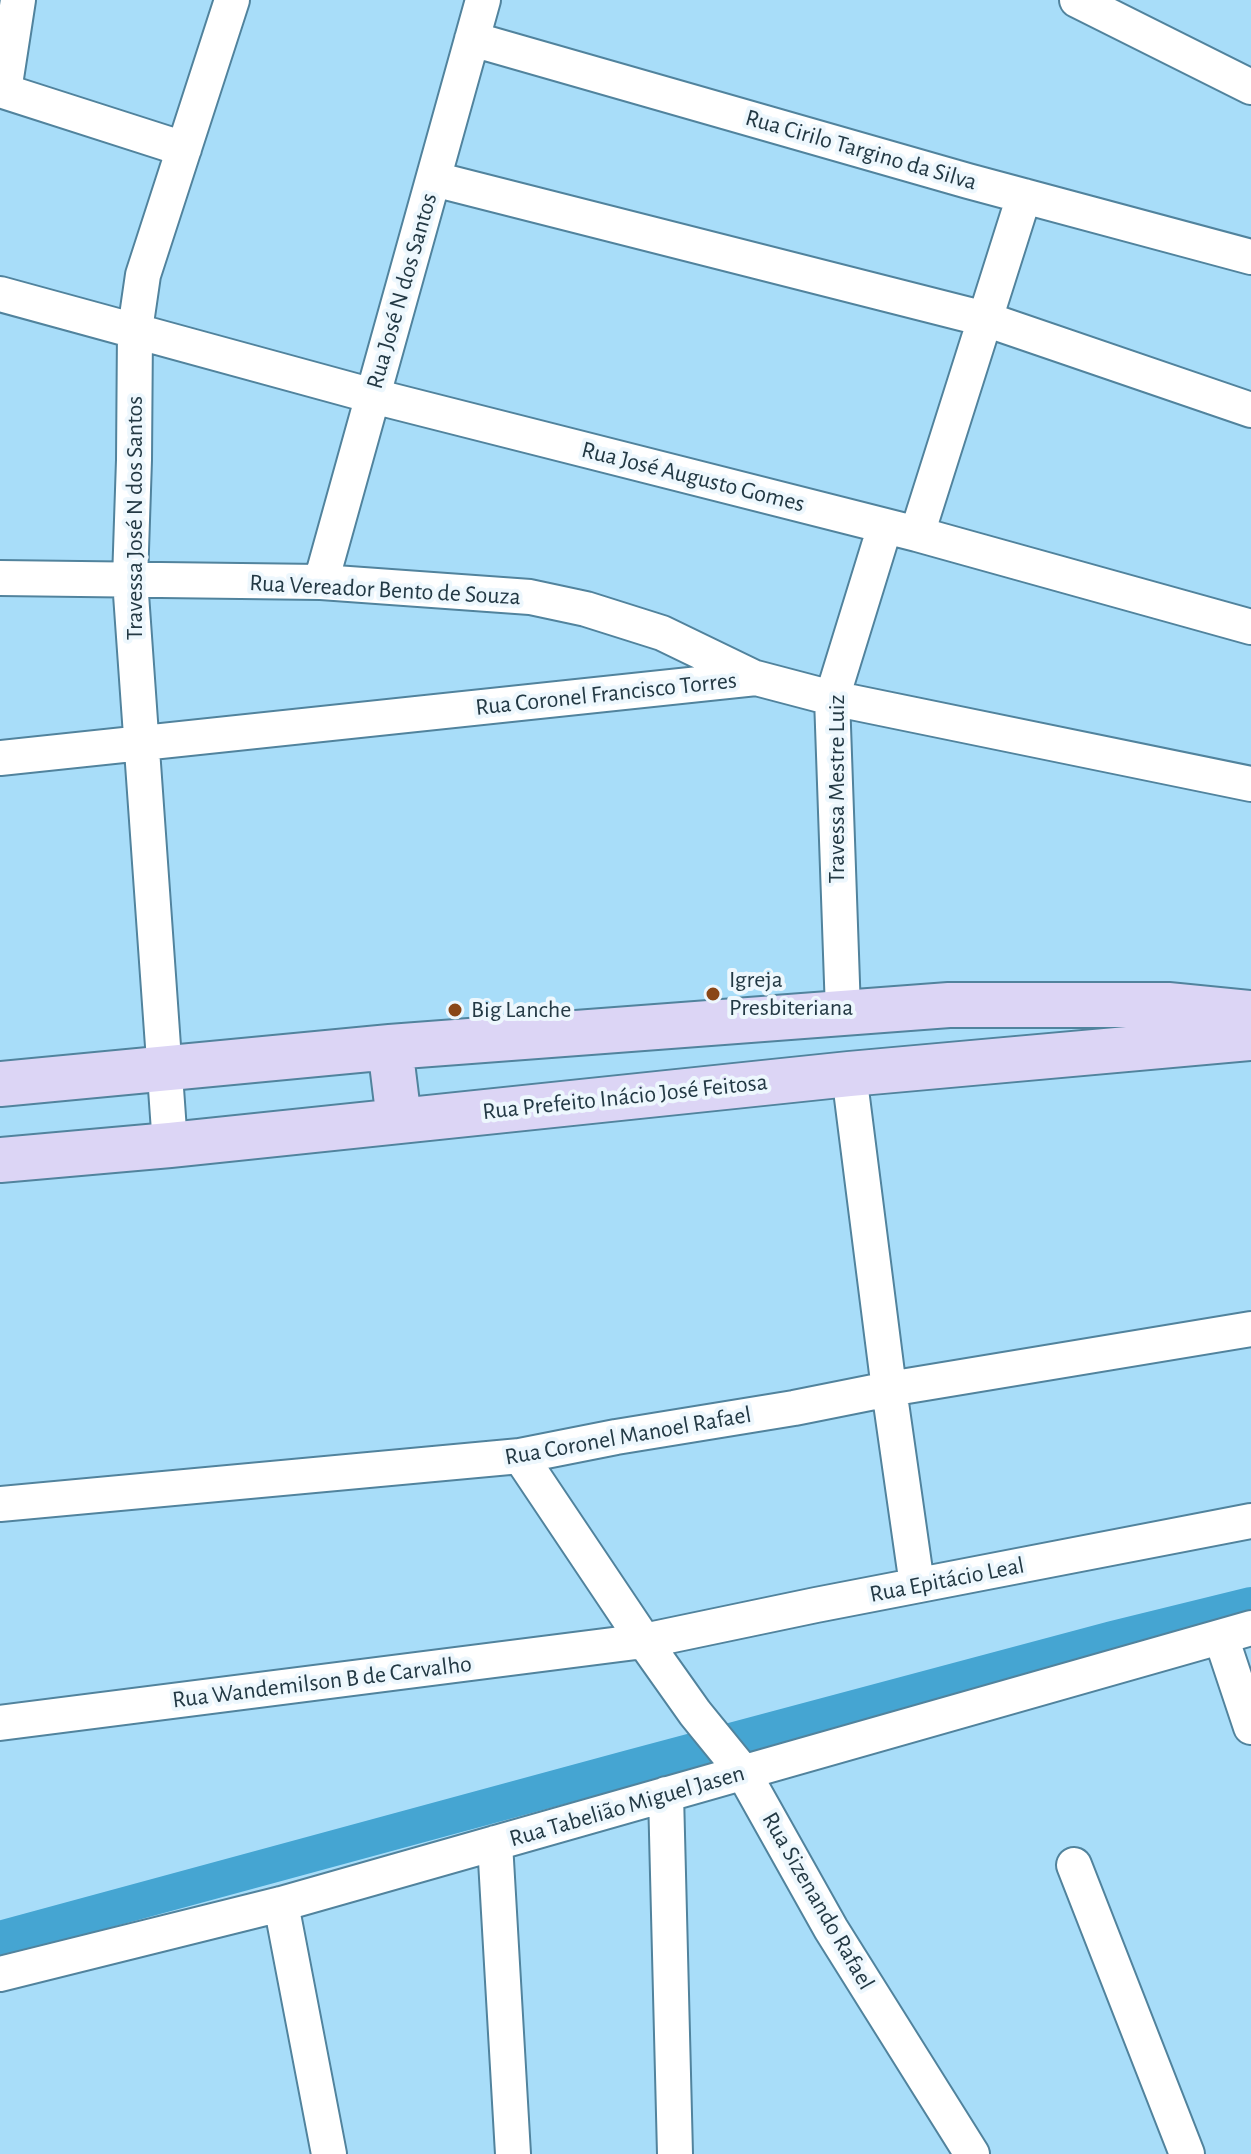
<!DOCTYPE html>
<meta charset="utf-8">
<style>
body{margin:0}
canvas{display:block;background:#a8ddf9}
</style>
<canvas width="1251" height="2154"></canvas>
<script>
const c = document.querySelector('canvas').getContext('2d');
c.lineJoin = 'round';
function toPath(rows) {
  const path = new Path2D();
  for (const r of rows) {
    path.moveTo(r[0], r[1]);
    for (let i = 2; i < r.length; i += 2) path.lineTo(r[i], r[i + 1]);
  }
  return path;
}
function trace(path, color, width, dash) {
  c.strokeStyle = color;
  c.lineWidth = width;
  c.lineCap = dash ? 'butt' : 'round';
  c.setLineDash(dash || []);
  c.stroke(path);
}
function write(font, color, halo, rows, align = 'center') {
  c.font = font + ' "Alegreya Sans",sans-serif';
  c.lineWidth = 8;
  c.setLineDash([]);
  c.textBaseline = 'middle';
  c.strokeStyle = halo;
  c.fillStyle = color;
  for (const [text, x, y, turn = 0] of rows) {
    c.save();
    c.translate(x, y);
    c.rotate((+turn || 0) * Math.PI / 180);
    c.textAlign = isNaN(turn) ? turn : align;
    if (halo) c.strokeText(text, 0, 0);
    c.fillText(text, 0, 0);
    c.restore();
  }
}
trace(toPath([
 [0,1939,629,1768,1113,1639,1251,1605]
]), '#45a5d2', 36);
const street = toPath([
 [1077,0,1251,87],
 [472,39,968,181,1251,257],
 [0,90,184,149],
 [4,91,18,0],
 [434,179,985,319,1251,410],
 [0,294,373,396,917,534,1251,627],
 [917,534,1024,196],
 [0,578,321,582,530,597,586,609,662,633,755,678],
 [321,582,483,0],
 [0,758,756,678,832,698,1251,784],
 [843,1011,832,698,885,526],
 [849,1074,889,1389,917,1585],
 [170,1145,130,580,134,460,135,330,143,275,232,0],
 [520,1456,644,1641,695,1713,743,1772,831,1929,972,2154],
 [0,1504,520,1456,616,1437,794,1408,889,1389,1251,1329],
 [1221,1637,1251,1727],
 [0,1723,644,1641,816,1605,1251,1521],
 [666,1794,675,2154],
 [495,1843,513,2154],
 [1074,1865,1187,2154],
 [281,1904,329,2154],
 [0,1974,281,1904,1251,1628]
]);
const secondary = toPath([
 [390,1047,399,1120],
 [0,1084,390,1047,949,1005,1168,1005,1251,1013],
 [0,1160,170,1145,849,1074,1251,1038]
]);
trace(street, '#51839d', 38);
trace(secondary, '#51839d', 48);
trace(street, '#fff', 34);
trace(secondary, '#dcd5f5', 44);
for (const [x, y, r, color] of [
 [713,994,8,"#8a4717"],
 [455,1010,8,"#8a4717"]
]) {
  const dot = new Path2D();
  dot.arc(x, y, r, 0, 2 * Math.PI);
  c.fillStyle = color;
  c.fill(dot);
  trace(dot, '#edf7fd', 3);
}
write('24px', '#233944', '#edf7fd', [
 ["Rua Cirilo Targino da Silva",861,150,16],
 ["Rua José N dos Santos",402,291,-74],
 ["Rua José Augusto Gomes",693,477,14],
 ["Travessa José N dos Santos",135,518,-90],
 ["Rua Vereador Bento de Souza",385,590,3],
 ["Rua Coronel Francisco Torres",606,694,-6],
 ["Travessa Mestre Luiz",837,789,-90],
 ["Rua Prefeito Inácio José Feitosa",625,1097,-6],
 ["Rua Coronel Manoel Rafael",628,1436,-10],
 ["Rua Epitácio Leal",947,1580,-11],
 ["Rua Wandemilson B de Carvalho",322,1682,-7],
 ["Rua Tabelião Miguel Jasen",627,1806,-16],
 ["Rua Sizenando Rafael",818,1901,60]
]);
write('24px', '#233944', '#edf7fd', [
 ["Igreja",729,980],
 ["Presbiteriana",729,1008],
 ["Big Lanche",471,1010]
], 'left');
</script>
